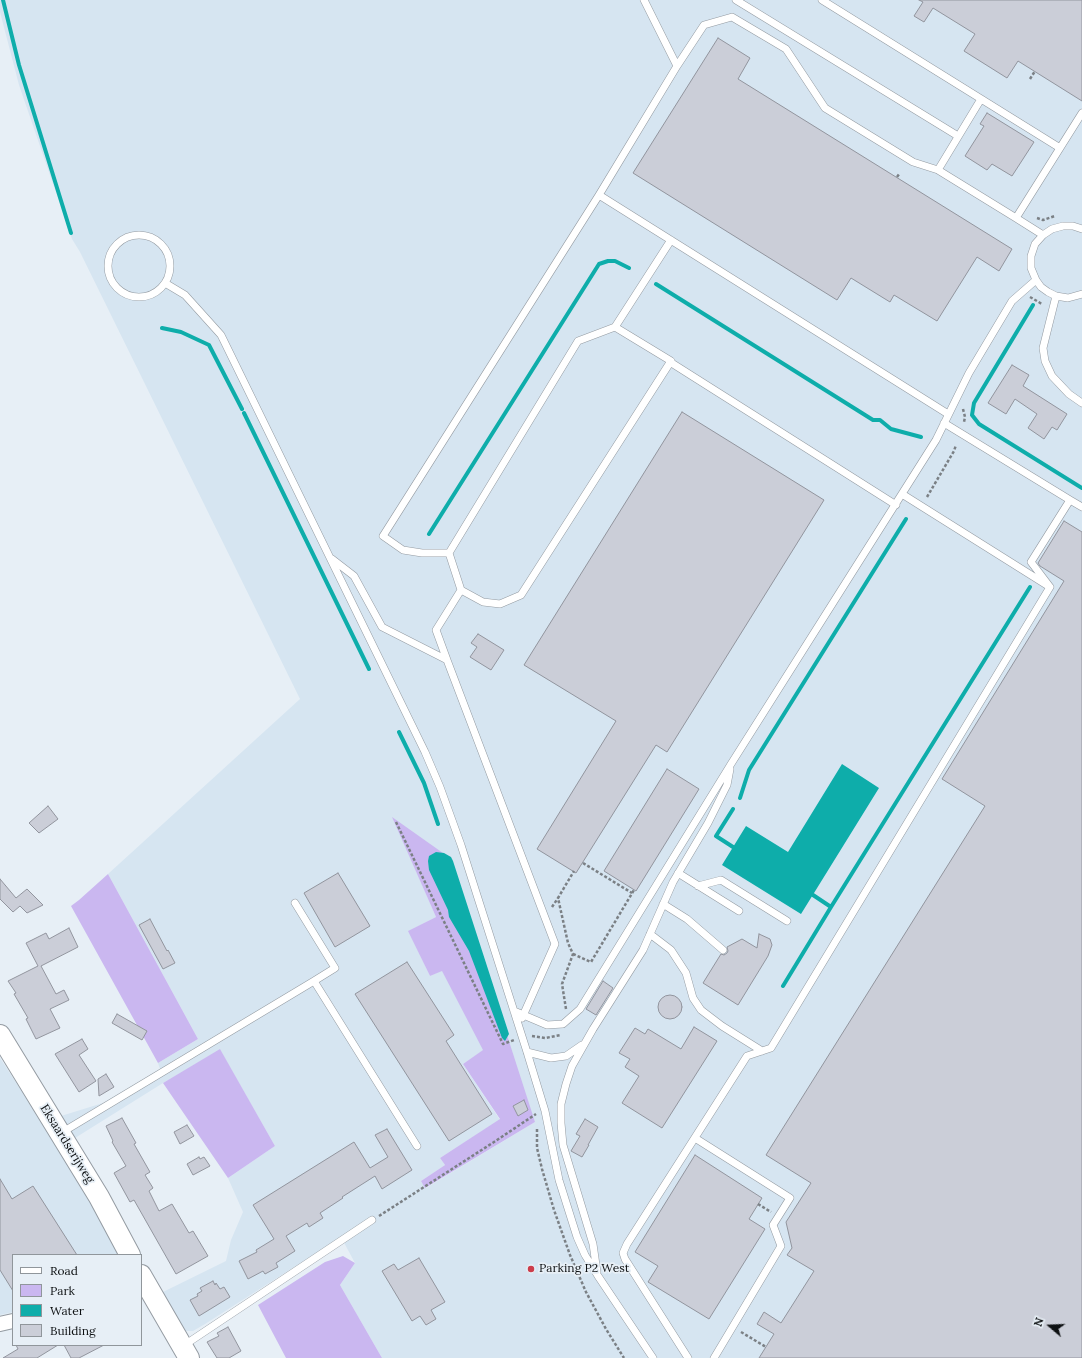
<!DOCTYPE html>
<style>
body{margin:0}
#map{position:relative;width:1082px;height:1358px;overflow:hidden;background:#e7eff6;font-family:Lora,serif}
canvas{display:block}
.legend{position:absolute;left:12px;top:1254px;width:130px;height:92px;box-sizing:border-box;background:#e7eff6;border:1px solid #90969b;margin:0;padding:5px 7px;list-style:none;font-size:12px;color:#0d1012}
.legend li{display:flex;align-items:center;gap:8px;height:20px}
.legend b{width:20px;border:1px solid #90969b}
.north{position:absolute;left:1030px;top:1306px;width:40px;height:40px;-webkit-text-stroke:3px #e7eff6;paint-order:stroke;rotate:289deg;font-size:11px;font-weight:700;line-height:16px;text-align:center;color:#0d1012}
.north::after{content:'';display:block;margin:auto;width:14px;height:18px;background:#0d1012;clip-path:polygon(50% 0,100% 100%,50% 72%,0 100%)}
</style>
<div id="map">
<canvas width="1082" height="1358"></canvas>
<ul class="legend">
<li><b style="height:5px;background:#fff"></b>Road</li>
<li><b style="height:11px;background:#cab7f0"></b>Park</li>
<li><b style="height:11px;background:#0eadaa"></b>Water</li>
<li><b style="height:11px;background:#cbced8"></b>Building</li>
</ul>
<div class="north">N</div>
</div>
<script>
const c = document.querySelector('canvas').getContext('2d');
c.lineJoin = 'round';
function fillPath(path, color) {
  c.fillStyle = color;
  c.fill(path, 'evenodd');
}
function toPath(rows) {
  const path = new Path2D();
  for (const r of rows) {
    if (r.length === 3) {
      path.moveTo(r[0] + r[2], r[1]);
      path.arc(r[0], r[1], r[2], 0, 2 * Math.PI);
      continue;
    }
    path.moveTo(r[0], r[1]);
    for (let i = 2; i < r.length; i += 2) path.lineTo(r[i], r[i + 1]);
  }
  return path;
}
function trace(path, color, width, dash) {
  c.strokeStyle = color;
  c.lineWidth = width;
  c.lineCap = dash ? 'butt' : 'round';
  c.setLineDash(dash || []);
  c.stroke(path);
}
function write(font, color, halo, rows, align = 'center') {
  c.font = font + ' Lora,serif';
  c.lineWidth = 3.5;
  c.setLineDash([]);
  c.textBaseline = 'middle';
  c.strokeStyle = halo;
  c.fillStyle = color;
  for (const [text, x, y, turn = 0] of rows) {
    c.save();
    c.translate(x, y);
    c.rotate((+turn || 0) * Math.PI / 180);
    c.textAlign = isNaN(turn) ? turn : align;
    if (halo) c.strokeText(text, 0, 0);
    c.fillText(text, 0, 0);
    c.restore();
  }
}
fillPath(toPath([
 [0,0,1082,0,1082,1358,382,1358,340,1285,355,1263,341,1237,205,1324,193,1331,183,1331,163,1292,226,1261,231,1240,243,1212,228,1178,275,1146,220,1050,163,1083,75,1138,61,1116,103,1103,160,1069,158,1063,198,1039,108,874,300,699,80,252,72,239,19,85,0,12],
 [393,818,535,1122,426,1188,421,1181,445,1165,440,1158,500,1120,463,1064,484,1050,442,970,430,976,409,931,436,917],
 [0,1058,79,1179,121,1255,13,1255,13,1312,0,1315]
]), '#d6e5f1');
fillPath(toPath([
 [392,817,450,858,535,1122,425,1188,421,1181,445,1165,440,1158,500,1119,463,1064,483,1050,442,971,430,976,408,931,436,917],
 [108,874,198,1039,158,1063,71,906,79,900],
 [220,1049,275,1146,228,1178,163,1083],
 [343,1256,355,1263,340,1285,382,1358,286,1358,258,1305,325,1262]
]), '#cab7f0');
fillPath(toPath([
 [842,764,879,788,801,914,722,865,746,826,788,852],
 [436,852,444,853,451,857,453,861,509,1034,505,1041,502,1038,469,951,449,917,448,910,429,870,428,861,429,856]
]), '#0eadaa');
trace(toPath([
 [3,0,19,65,71,233],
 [656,284,873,420,880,420,891,429,921,437],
 [1033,305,974,403,972,415,979,424,1082,488],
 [162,328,181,332,209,345,242,409],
 [244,413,369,669],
 [429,534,599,264,608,261,615,261,629,268],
 [399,732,424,783,438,824],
 [740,798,749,770,906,519],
 [733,847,716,836,733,809],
 [813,895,831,907,1030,587],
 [783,986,831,907]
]), '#0eadaa', 4);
const building = toPath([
 [919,0,1082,0,1082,101,1018,61,1007,78,964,51,975,34,933,8,924,22,914,16,923,2,919,0],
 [718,38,750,58,738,79,1012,249,999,271,977,257,937,321,894,295,890,302,851,278,837,300,633,173,718,38],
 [987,113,1034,142,1012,176,992,164,987,170,965,156,984,126,980,124,987,113],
 [1012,365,1029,375,1023,386,1067,414,1057,430,1052,427,1044,439,1028,428,1037,414,1015,399,1006,414,988,403,1012,365],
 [682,412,824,500,667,752,656,745,576,873,537,849,616,721,524,665,682,412],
 [1064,521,1082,532,1082,1358,759,1358,774,1334,757,1324,764,1312,781,1323,814,1271,787,1255,792,1248,786,1222,811,1183,766,1155,985,806,942,779,1064,581,1040,566,1038,563,1064,521],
 [478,634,504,650,491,670,470,657,477,647,471,643,478,634],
 [667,769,699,789,636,891,604,871,667,769],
 [48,806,58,819,39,833,29,823,48,806],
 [338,873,370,926,335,947,304,893,338,873],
 [0,879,16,898,27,889,43,905,27,913,20,906,13,912,0,899,0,879],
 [150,919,167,951,168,950,175,963,163,969,139,925,150,919],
 [69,928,78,947,41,966,56,994,64,990,69,1000,50,1009,60,1028,36,1039,26,1019,28,1018,14,994,16,993,8,981,38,966,26,943,46,933,49,939,69,928],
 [759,934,770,939,772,945,768,956,738,1005,703,983,721,954,724,955,727,953,728,951,727,947,742,939,757,948,759,934],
 [407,962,454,1035,446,1041,492,1114,449,1141,355,994,407,962],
 [603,981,613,988,596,1015,586,1009,603,981],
 [670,1007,12],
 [117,1014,147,1031,142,1040,112,1023,117,1014],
 [694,1027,717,1041,662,1128,622,1103,639,1076,625,1067,630,1059,619,1053,635,1028,645,1034,648,1029,681,1049,694,1027],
 [82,1039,88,1049,79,1055,96,1081,79,1092,55,1054,82,1039],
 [106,1074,114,1087,99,1096,98,1079,106,1074],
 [524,1100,528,1110,518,1116,513,1106,524,1100],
 [122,1118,136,1143,134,1144,150,1172,145,1175,153,1188,149,1191,159,1211,172,1204,189,1233,193,1231,208,1256,176,1274,134,1200,130,1202,114,1173,126,1166,112,1142,113,1141,106,1126,122,1118],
 [585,1119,598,1127,588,1145,589,1145,582,1157,571,1151,580,1136,576,1134,585,1119],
 [187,1125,194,1136,180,1144,174,1132,187,1125],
 [387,1129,412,1170,382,1189,375,1176,342,1197,343,1198,320,1213,323,1218,309,1227,307,1223,286,1236,295,1251,276,1263,278,1267,265,1274,263,1271,248,1279,239,1261,257,1252,256,1250,274,1239,253,1205,354,1142,370,1168,388,1157,375,1135,387,1129],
 [695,1155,762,1198,749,1219,765,1229,709,1319,648,1282,658,1266,635,1252,695,1155],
 [199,1157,200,1159,204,1157,210,1166,193,1175,187,1164,199,1157],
 [0,1179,12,1199,33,1186,77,1255,13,1255,13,1291,0,1270,0,1179],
 [419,1258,445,1302,431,1310,436,1319,426,1325,420,1316,412,1321,382,1271,394,1264,398,1270,419,1258],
 [213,1281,215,1285,216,1283,220,1289,224,1287,230,1297,199,1316,190,1300,198,1296,197,1294,202,1291,200,1288,213,1281],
 [228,1327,241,1351,229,1358,217,1358,207,1342,219,1336,217,1333,228,1327],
 [16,1345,58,1345,37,1358,3,1358,18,1349,16,1345],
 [64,1345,104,1345,79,1358,71,1358,64,1345]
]);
fillPath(building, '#cbced8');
trace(building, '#92959e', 1);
const lane = toPath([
 [736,0,958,136],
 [822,0,1060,148],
 [677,66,704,25,732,17,786,49,825,108,913,162,938,170],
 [981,99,938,170,1016,218],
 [599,195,948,414],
 [1082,229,1073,226,1063,226,1052,229,1043,235,1035,244,1031,256,1031,268,1036,280,1041,287,1048,292,1056,296,1068,298,1082,294],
 [139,266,31],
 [1043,235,1016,218,1082,113],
 [165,283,185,295,221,335,425,752,440,787,461,845,527,1052,545,1111,559,1180,577,1237,585,1255,598,1276,653,1358],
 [1056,296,1043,348,1045,361,1052,376,1069,394,1082,403],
 [615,327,671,240],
 [670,362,896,505],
 [944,423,1070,500],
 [902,494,1050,587,1031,562,1070,500,1082,507],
 [449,553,422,553,403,550,383,536,599,195,677,66,644,0],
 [332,559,354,576,382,627,447,660,555,944,522,1018],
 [447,660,436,630,461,590,483,602,500,604,521,595,671,361,615,327,578,341,449,553,461,590],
 [678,873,739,911],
 [698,886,721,880,787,921],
 [295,903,335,968,314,981],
 [663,904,687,919,723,950],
 [650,934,671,950,686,973,693,998,701,1010,722,1026,762,1051],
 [514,1011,547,1025,563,1024,580,1009,731,764,936,440,969,373,1012,301,1036,280],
 [527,1052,551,1058,566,1056,582,1045],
 [61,1133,314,981,417,1146],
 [695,1138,790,1198,773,1225,781,1246,714,1358],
 [597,1272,593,1244,563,1145,561,1123,561,1104,566,1084,572,1066,593,1029,643,950,673,882,708,823,727,785,730,769],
 [183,1346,372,1220],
 [688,1358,625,1259,623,1253,627,1244,747,1056,771,1048,1050,587]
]);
const street = toPath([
 [0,1324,13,1321]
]);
const secondary = toPath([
 [0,1035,99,1197,130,1255],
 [141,1275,189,1358]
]);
trace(lane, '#949ba2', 8);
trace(street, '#949ba2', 16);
trace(secondary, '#949ba2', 22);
trace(toPath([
 [1030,79,1035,71],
 [897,177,900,173],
 [1037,218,1043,220,1055,216],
 [1030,297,1042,304],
 [963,409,965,417,964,422],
 [927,497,954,451,956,445],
 [396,822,503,1044,514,1040],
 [583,863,632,893],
 [552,907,558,898],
 [573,954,591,962,634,890],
 [566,1009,562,984,573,954,568,943,558,898,574,871],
 [532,1036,545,1038,561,1035],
 [537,1129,537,1148,542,1169,554,1210,570,1255,586,1292,606,1329,624,1358],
 [758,1204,771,1212],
 [379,1216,494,1142,536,1114],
 [741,1332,766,1347]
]), '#7b8085', 2.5, [3, 2]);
trace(lane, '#fff', 7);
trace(street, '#fff', 14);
trace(secondary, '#fff', 20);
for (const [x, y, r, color] of [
 [531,1269,4,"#cc3c4a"]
]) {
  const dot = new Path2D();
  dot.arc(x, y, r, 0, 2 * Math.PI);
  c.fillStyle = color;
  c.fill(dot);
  trace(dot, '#e7eff6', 1.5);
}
write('12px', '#0d1012', '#e7eff6', [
 ["Eksaardserijweg",67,1144,58]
]);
write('12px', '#0d1012', '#e7eff6', [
 ["Parking P2 West",539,1269]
], 'left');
</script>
